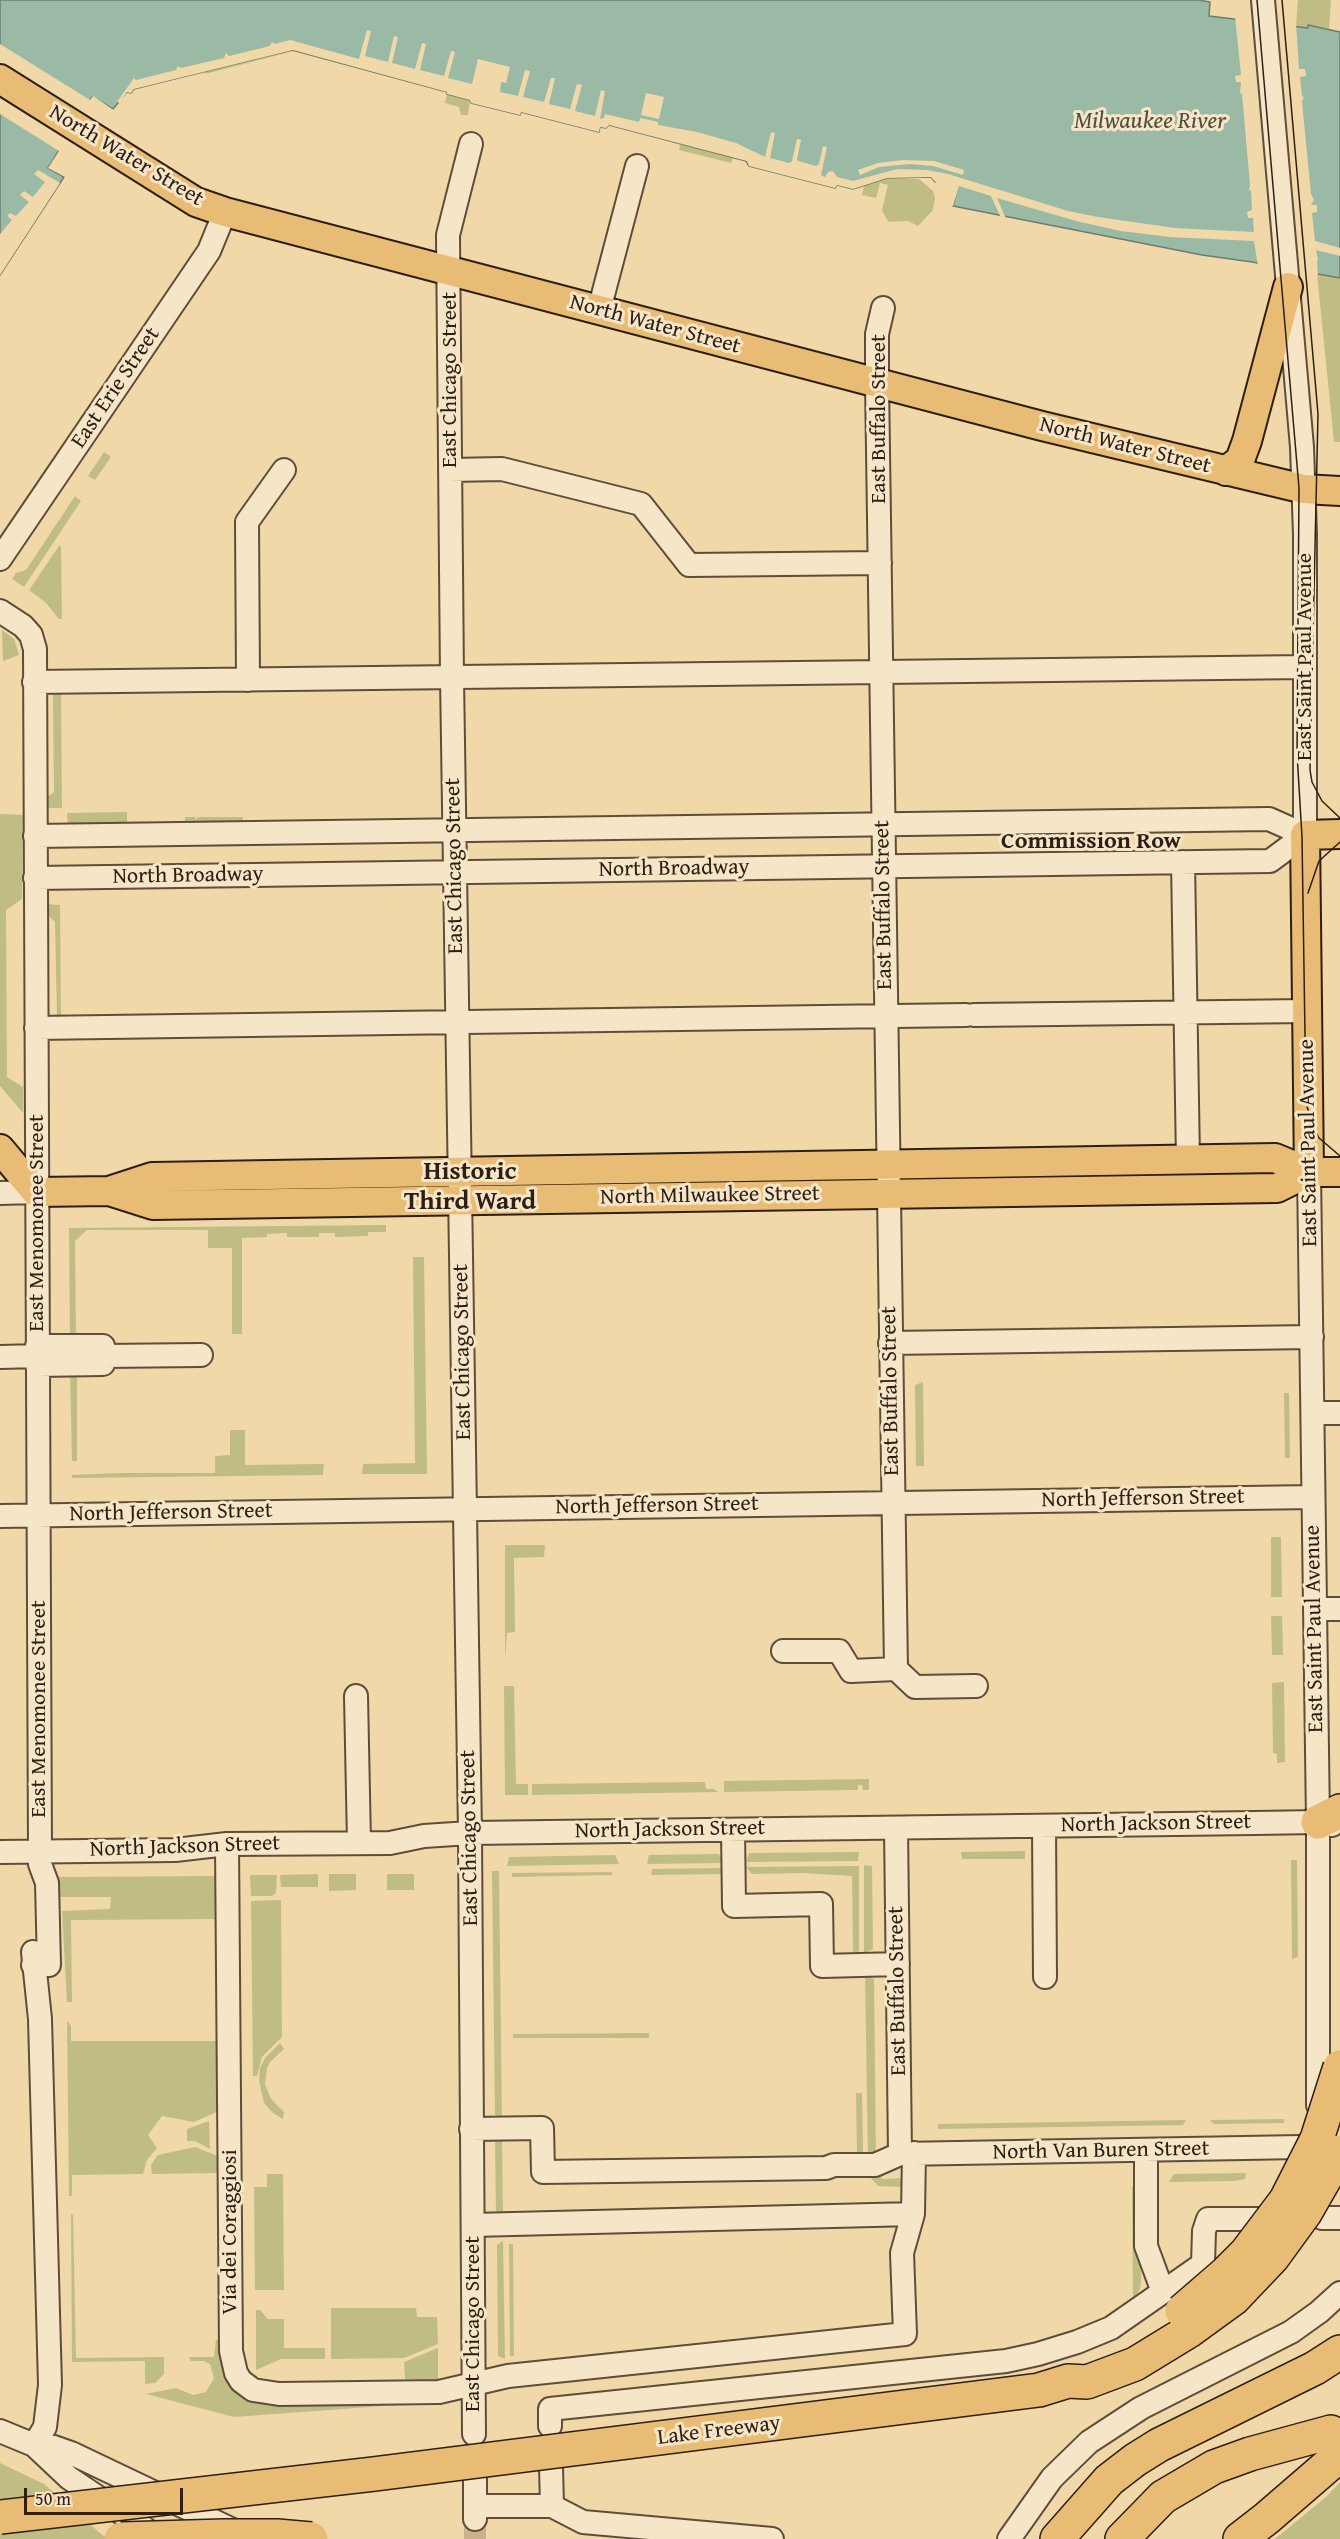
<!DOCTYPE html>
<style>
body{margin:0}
#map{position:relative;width:1340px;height:2539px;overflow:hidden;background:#f1d8a9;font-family:"Gentium Book Plus",serif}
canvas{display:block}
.scale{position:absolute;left:24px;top:2488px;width:159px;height:27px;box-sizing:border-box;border:3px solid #2d1f16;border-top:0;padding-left:8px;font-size:18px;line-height:21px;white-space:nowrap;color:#2d1f16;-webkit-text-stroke:4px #f6e6c7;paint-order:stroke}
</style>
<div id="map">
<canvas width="1340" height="2539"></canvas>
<div class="scale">50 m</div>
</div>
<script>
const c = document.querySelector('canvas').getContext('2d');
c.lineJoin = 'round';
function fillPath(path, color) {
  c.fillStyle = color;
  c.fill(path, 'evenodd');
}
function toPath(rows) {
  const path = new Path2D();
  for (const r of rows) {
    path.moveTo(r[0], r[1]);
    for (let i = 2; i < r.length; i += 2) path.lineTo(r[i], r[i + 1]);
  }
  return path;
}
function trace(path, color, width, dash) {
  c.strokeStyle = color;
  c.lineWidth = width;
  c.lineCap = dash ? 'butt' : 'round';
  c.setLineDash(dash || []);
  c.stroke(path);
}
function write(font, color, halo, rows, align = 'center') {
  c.font = font + ' "Gentium Book Plus",serif';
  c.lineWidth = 6;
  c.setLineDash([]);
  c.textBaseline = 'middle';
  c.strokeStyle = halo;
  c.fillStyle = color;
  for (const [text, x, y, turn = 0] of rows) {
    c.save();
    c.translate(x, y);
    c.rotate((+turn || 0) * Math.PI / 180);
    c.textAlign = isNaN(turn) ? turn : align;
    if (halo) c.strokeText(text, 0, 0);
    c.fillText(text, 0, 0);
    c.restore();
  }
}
fillPath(toPath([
 [1298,0,1331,0,1329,29,1309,25,1308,28,1296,26],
 [285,50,294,51,205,74,205,71],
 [447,94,470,100,468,115,461,115,459,107,445,103],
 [680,144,733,158,731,163,679,150],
 [895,178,919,179,933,191,935,198,933,210,918,226,908,221,889,222,886,218,882,210,888,185,880,183,876,198,862,195,864,185,877,180],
 [1317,274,1340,278,1340,442,1334,442],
 [104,452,111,457,95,480,88,476],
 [75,496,81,501,24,587,12,579,16,573,26,570],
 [59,546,61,546,62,619,59,619,46,603,29,590],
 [2,630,14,639,19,655,3,661],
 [61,691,62,808,45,808,46,798,54,792,53,693],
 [127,812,127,824,68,825,67,813],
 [0,814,23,815,22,899,6,910,7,1077,23,1087,23,1113,0,1086],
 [185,817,195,817,196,820,198,817,243,817,243,824,185,825],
 [47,904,60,905,61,1018,57,1016,55,922,47,914],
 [386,1225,386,1232,368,1232,368,1236,335,1237,335,1233,319,1233,319,1237,287,1237,287,1233,267,1234,267,1237,242,1238,242,1334,232,1334,232,1248,208,1248,208,1230,87,1230,75,1241,76,1336,70,1340,69,1228],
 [413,1257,424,1257,427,1474,362,1474,363,1464,415,1463],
 [70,1370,77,1374,77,1461,72,1461],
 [923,1382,924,1466,916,1466,915,1385],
 [1284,1393,1289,1393,1290,1458,1285,1458],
 [230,1430,245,1430,245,1465,324,1464,323,1475,72,1478,72,1475,119,1473,215,1473,215,1456,230,1455],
 [1271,1537,1281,1537,1282,1597,1271,1597],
 [505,1545,545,1545,544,1557,514,1558,515,1632,507,1633,505,1659],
 [1271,1616,1282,1616,1283,1655,1272,1655],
 [1284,1682,1285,1762,1277,1763,1277,1754,1273,1753,1272,1683],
 [504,1686,514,1686,516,1784,528,1784,528,1795,505,1795],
 [869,1779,869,1790,863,1790,862,1785,858,1785,858,1790,724,1792,724,1781],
 [698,1782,705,1782,706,1789,714,1789,718,1792,532,1795,532,1784],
 [1025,1851,1025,1859,962,1859,961,1852],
 [859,1852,858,1861,746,1862,749,1853],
 [719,1854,723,1863,647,1864,649,1855],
 [615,1855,619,1864,507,1866,509,1857],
 [1291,1860,1297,1860,1298,1957,1292,1959],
 [864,1865,872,1866,873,1949,864,1953],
 [859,1866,859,1953,853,1952,852,1876,803,1873,752,1874,746,1867],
 [723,1868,722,1874,651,1875,652,1869],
 [492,1871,499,1871,502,2120,495,2114],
 [612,1872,612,1875,512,1877,512,1873],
 [318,1874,318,1887,281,1887,280,1875],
 [329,1874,356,1874,356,1890,329,1891],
 [387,1874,414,1874,414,1890,387,1890],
 [250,1875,277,1875,276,1893,272,1896,251,1896],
 [216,1876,216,1919,71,1920,72,2002,67,2002,62,1911,110,1909,111,1897,59,1897,59,1877],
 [281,1900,282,2037,262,2057,257,2076,253,2076,251,1901],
 [865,1976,874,1979,876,2159,868,2161],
 [67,2021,71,2026,71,2041,217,2041,217,2112,194,2122,162,2116,148,2135,157,2148,147,2160,143,2174,72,2175,72,2196,69,2196],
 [649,2033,649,2038,513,2038,513,2034],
 [280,2043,284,2049,270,2062,267,2068,265,2084,271,2099,284,2112,283,2119,273,2113,264,2103,259,2081,260,2068,265,2058],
 [856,2093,862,2093,863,2154,857,2154],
 [1284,2119,1284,2123,1214,2124,1210,2120],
 [1186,2120,1183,2125,938,2129,938,2124],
 [209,2121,210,2149,195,2141,187,2141,187,2129],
 [502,2137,503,2216,496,2211,495,2143],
 [195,2147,218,2156,218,2173,152,2174,151,2165,158,2155],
 [1246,2173,1245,2179,1233,2181,1169,2182,1174,2174],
 [267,2174,283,2174,284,2290,255,2290,254,2187,267,2187],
 [877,2174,883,2179,904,2178,903,2187,878,2186,869,2176],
 [1132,2187,1140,2187,1141,2282,1140,2289,1133,2300],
 [71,2214,73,2215,76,2358,164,2357,164,2374,155,2383,145,2384,145,2361,72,2362],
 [503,2241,505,2359,498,2356,497,2245],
 [509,2244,513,2244,514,2356,510,2356],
 [331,2308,416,2308,417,2317,437,2317,438,2344,404,2358,331,2359],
 [256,2310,260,2310,268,2319,284,2319,284,2348,325,2348,325,2359,281,2359,256,2370],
 [216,2339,220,2342,222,2367,228,2383,242,2398,257,2404,411,2404,234,2417,146,2394,176,2388,193,2395,206,2392,214,2378,210,2364,204,2361,191,2361,189,2357,214,2357],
 [438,2348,438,2380,405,2379,404,2362],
 [0,2463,44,2484,107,2539,0,2539],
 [1340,2482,1340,2539,1275,2539,1326,2497]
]), '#c0bd84');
const water = toPath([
 [0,0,1198,0,1210,2,1209,16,1308,28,1308,25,1340,32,1340,278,1252,262,1202,255,953,206,958,186,935,182,931,177,887,178,853,189,837,185,835,188,749,166,746,161,609,125,606,128,600,127,599,132,521,112,520,115,471,103,470,100,447,94,447,92,292,50,134,89,131,93,127,92,113,109,92,97,48,168,64,177,0,275,0,0]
]);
fillPath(water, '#9bbaa6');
trace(water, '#6f7c6c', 1.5);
fillPath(toPath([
 [1235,16,1296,23,1299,69,1305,69,1306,76,1300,77,1302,96,1304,97,1302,102,1311,194,1314,200,1311,205,1317,205,1317,212,1312,213,1315,241,1340,248,1340,256,1316,250,1318,260,1317,261,1318,278,1258,266,1254,241,1170,237,1121,231,1080,222,997,198,1007,221,1002,220,991,196,959,186,953,206,950,205,955,189,938,185,931,177,887,178,853,189,837,185,835,188,749,166,747,161,609,125,606,128,600,127,599,132,521,112,520,115,471,103,470,100,447,94,447,92,293,50,134,89,131,93,127,92,120,103,117,102,134,78,136,80,176,70,178,66,181,68,224,58,226,53,229,56,270,46,272,42,275,44,290,40,359,59,367,30,371,31,365,56,388,62,394,36,398,37,392,63,415,69,422,43,426,44,420,70,444,76,451,51,455,52,448,78,472,84,478,59,510,67,506,83,501,82,500,92,518,96,525,70,530,71,523,97,544,102,551,78,555,78,549,104,570,109,577,84,582,85,575,111,595,116,601,90,605,91,600,119,604,118,605,114,639,122,640,118,658,122,658,125,697,132,736,143,765,157,771,132,775,133,770,158,789,163,792,161,797,139,801,140,797,159,798,161,816,166,819,164,823,146,827,147,821,175,825,177,828,172,833,171,837,177,853,181,897,169,927,170,948,174,1068,211,1098,217,1175,228,1254,232,1253,218,1248,218,1247,212,1252,210,1251,191,1249,190,1250,185,1242,94,1240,93,1241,82,1236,82,1235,76,1241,75],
 [0,44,90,100,93,96,115,111,112,112,94,101,52,168,66,174,67,178,48,168,59,151,0,114],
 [646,93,664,97,659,119,641,115],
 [903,160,934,161,964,170,963,175,933,166,910,164,879,167,860,175,858,170,878,163],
 [38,170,60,183,0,275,0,234,12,220,7,216,10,213,16,216,29,202,20,195,24,191,33,197,45,182,34,174]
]), '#f1d8a9');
trace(toPath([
 [475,2519,475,2539]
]), '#cab38c', 22, [22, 11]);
const minor = toPath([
 [1263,0,1302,447,1305,535,1305,835],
 [471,144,448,235,452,678,470,1833,474,2434],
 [883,308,877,334,877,383,896,1669,915,1687,976,1686],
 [599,310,637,166],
 [450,470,502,469,641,504,689,565,880,563],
 [0,559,209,251,225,212],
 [0,611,23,626,31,635,35,649,40,1851,40,1864,47,1883,49,1965,33,1965],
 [248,680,247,522,284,470],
 [34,682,1305,667],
 [35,836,1269,819,1305,835],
 [1183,862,1188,1160],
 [35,878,1270,861,1305,835],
 [974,1015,1307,1011],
 [36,1028,966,1015],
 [1309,1172,1318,1822,1318,2105],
 [0,1193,36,1192],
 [890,1343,1312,1337],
 [37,1346,103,1346,103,1364,37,1365],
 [103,1356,201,1355],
 [0,1357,37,1356],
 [1313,1413,1340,1413],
 [0,1516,1313,1497],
 [1315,1609,1340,1609],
 [783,1651,839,1651,851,1671,896,1669],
 [356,1696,359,1843],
 [1044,1826,1045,1977],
 [896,1828,900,2154],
 [733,1830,734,1906,821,1904,822,1966,898,1964],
 [227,1844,231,2351,236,2373,241,2381,253,2390,279,2394,439,2392,508,2376,905,2334,902,2253,913,2214,914,2153],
 [0,1852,175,1850,227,1844,390,1843,424,1836,470,1833,1254,1823,1318,1822,1332,1825],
 [33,1952,40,2019,50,2385,45,2427,34,2445],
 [471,2129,542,2128,543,2172,826,2168,834,2165,875,2165,900,2154,1301,2147],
 [1146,2150,1146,2246,1163,2292],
 [1322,2218,1340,2218],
 [473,2225,913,2214],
 [550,2426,550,2409,1006,2361,1038,2354,1077,2342,1111,2328,1203,2264,1204,2231,1208,2219,1258,2219],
 [0,2431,34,2445,54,2447,71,2453,239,2533],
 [34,2445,69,2478,159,2538],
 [551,2467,552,2506,583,2522,772,2539],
 [475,2475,475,2519],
 [475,2506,552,2506],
 [1009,2539,1052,2478,1089,2442,1141,2408,1291,2332,1319,2312,1340,2293]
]);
const major = toPath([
 [0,79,196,202,225,212,1042,426,1304,489,1340,491],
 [1226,471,1240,460,1247,441,1288,287],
 [0,1149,36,1192,109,1191,152,1177,1275,1158,1309,1172,1340,1172],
 [1309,1172,1305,835,1340,834],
 [109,1191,153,1205,1277,1188,1309,1172]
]);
const highway = toPath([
 [1318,1822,1340,1811],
 [1057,2539,1109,2480,1135,2460,1159,2445,1315,2368,1340,2352],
 [1122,2539,1163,2497,1214,2467,1250,2454,1331,2432],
 [1240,2539,1267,2518,1340,2455]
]);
trace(minor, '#5e4d3b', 26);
trace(major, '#2d1f16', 32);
trace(highway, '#2d1f16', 36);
trace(minor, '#f6e6c7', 22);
trace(major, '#e8bc74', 28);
trace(highway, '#e8bc74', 33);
trace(toPath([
 [1257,0,1299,488,1297,753,1302,837,1306,1102,1312,1126,1319,1138,1340,1156],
 [1282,0,1318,414,1310,770,1312,782,1322,801,1340,818],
 [1308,893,1319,861,1340,842]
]), '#2d1f16', 1.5);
const highwayBridge = toPath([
 [1182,2311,1226,2273,1246,2253,1286,2200,1317,2139,1340,2067],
 [0,2517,374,2474,1039,2390,1068,2381,1087,2382,1135,2364,1189,2331,1233,2299,1273,2257,1305,2213,1340,2152],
 [121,2539,224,2536,277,2536,311,2539]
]);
trace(highwayBridge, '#2d1f16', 36, []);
trace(highwayBridge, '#e8bc74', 33);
write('22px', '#2d1f16', '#f6e6c7', [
 ["North Water Street",126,156,31],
 ["North Water Street",655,325,15],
 ["East Chicago Street",450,380,-90],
 ["East Erie Street",116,388,-56],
 ["East Buffalo Street",879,419,-90],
 ["North Water Street",1125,446,14],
 ["East Saint Paul Avenue",1305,657,-90],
 ["East Chicago Street",455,866,-91],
 ["North Broadway",674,869,-1],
 ["North Broadway",188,876,-1],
 ["East Buffalo Street",884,905,-91],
 ["East Saint Paul Avenue",1309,1143,-91],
 ["North Milwaukee Street",710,1196,-1],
 ["East Menomonee Street",37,1223,-90],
 ["East Chicago Street",463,1352,-91],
 ["East Buffalo Street",891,1391,-91],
 ["North Jefferson Street",1143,1499,-1],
 ["North Jefferson Street",657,1506,-1],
 ["North Jefferson Street",171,1513,-1],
 ["East Saint Paul Avenue",1315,1629,-91],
 ["East Menomonee Street",39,1709,-90],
 ["North Jackson Street",1156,1824,-1],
 ["North Jackson Street",670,1830,-1],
 ["East Chicago Street",470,1838,-91],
 ["North Jackson Street",185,1847,-2],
 ["East Buffalo Street",898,1991,-91],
 ["North Van Buren Street",1101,2151,-1],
 ["Via dei Coraggiosi",230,2232,-90],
 ["East Chicago Street",473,2324,-90],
 ["Lake Freeway",719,2431,-7]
]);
write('italic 24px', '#4e4e41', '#f6e6c7', [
 ["Milwaukee River",1150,122]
]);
write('bold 24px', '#2d1f16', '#f6e6c7', [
 ["Commission Row",1091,842]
]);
write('bold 26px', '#2d1f16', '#f6e6c7', [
 ["Historic",470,1172],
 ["Third Ward",470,1202]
]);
</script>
